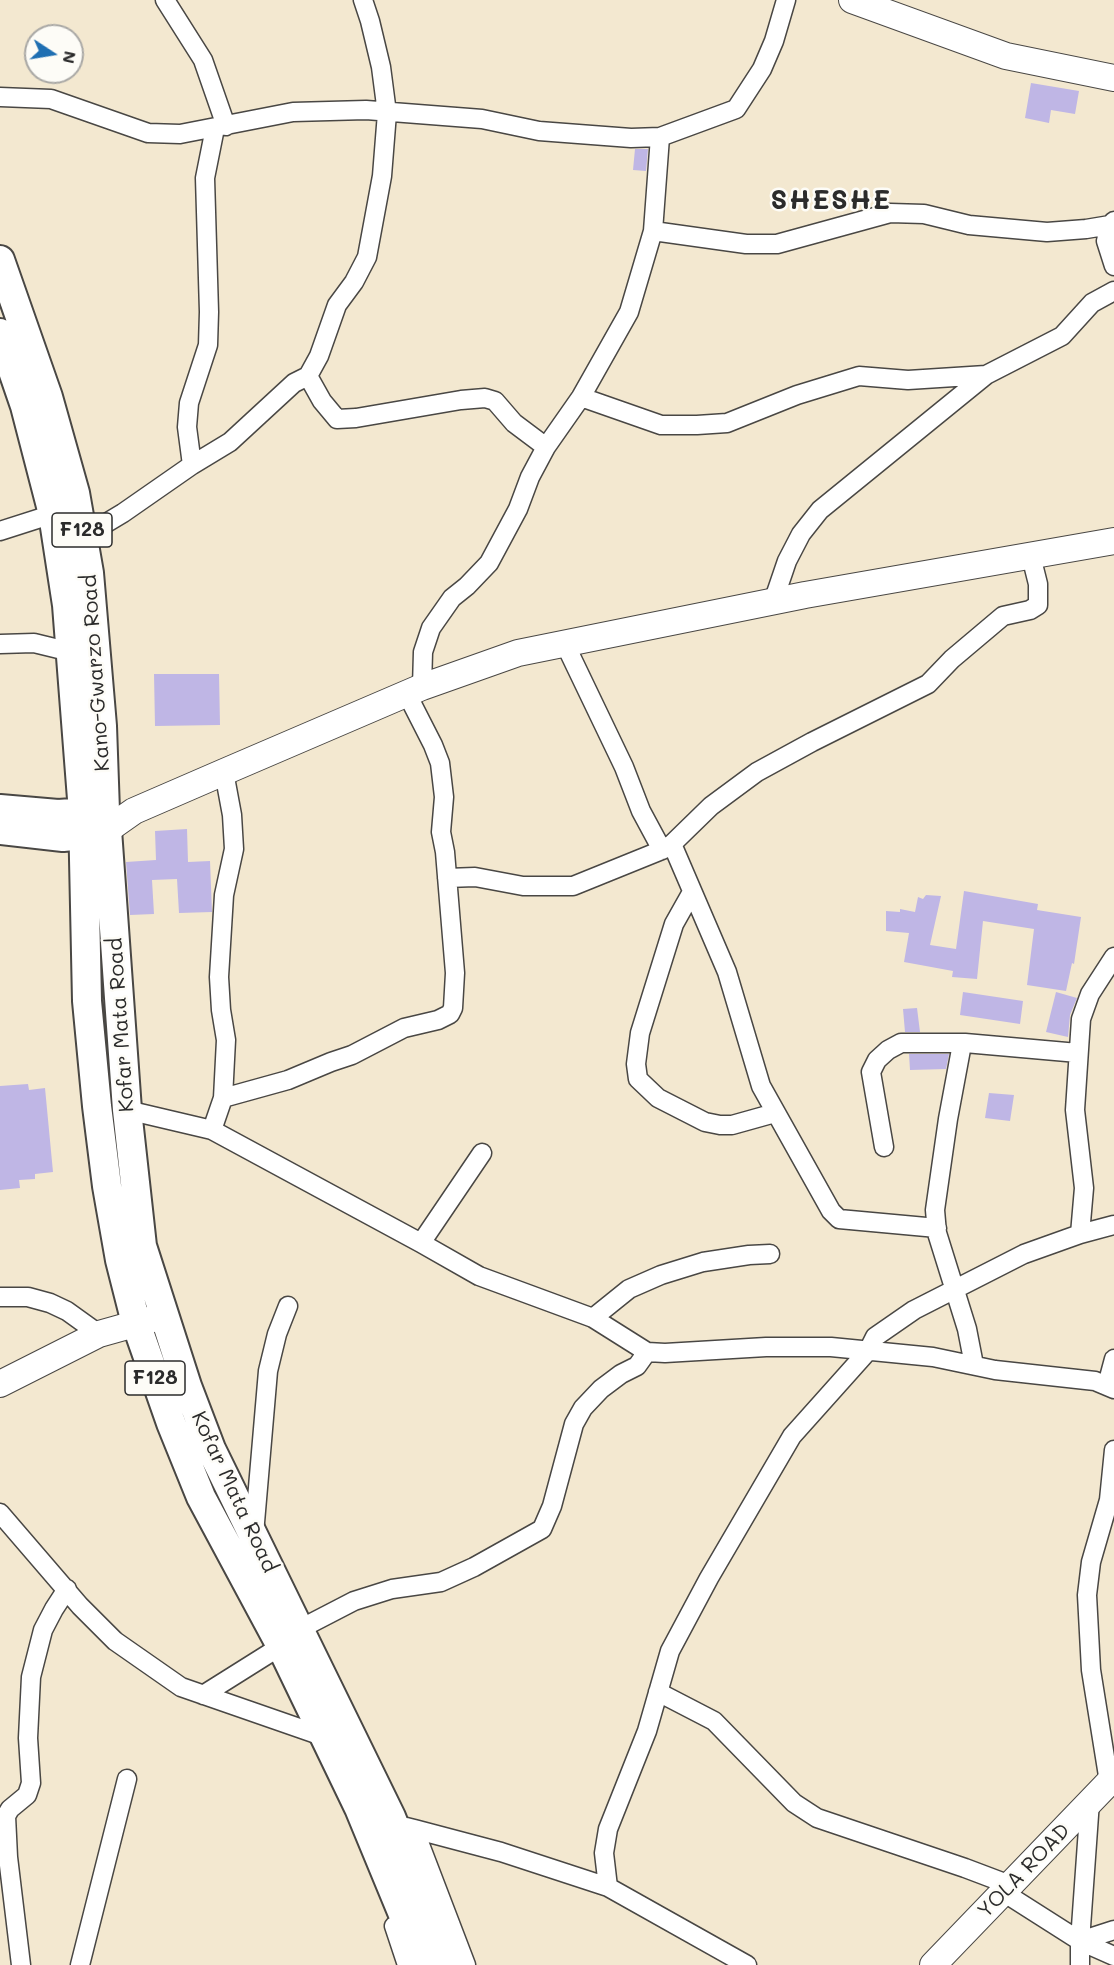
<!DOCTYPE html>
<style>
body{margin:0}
#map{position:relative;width:1114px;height:1965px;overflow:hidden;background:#f3e8d0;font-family:Mali,sans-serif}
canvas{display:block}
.north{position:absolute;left:24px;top:24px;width:60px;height:60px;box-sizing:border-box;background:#fdfcf7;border:2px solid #a9a8a5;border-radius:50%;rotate:102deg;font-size:16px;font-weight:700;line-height:24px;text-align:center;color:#2b2b2b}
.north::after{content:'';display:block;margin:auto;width:21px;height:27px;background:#1f6fb2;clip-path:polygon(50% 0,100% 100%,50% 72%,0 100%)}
</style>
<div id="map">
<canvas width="1114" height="1965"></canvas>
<div class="north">N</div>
</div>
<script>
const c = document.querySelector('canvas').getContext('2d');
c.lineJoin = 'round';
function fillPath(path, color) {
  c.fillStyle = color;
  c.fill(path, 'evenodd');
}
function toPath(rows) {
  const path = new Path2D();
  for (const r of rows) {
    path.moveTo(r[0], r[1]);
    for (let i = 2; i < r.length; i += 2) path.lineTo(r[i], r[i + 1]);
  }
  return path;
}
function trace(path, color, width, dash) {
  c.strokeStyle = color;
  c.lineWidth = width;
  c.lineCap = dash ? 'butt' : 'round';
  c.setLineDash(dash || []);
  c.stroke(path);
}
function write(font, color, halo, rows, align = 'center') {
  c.font = font + ' Mali,sans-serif';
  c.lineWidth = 5;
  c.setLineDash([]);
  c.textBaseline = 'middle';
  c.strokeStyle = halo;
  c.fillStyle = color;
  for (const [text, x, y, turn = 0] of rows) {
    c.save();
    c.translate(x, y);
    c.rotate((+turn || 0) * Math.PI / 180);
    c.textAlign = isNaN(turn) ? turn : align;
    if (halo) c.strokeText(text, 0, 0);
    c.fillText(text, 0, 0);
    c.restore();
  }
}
fillPath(toPath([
 [1031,83,1079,91,1075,114,1051,110,1049,123,1025,118],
 [635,149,648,149,646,171,633,170],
 [154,674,219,674,220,725,155,726],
 [187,829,188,862,210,861,212,912,179,913,177,879,152,880,154,914,130,915,126,862,156,860,155,831],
 [964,891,1038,904,1037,910,1081,917,1074,964,1072,963,1066,991,1027,985,1034,929,983,921,977,979,952,977,953,971,904,962,909,933,886,931,886,911,900,912,900,909,915,912,918,897,923,899,926,895,941,896,930,945,956,949],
 [963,992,1023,1001,1020,1024,960,1015],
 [1056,992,1077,998,1070,1015,1068,1037,1046,1032],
 [917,1008,920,1032,905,1032,903,1009],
 [909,1054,949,1054,946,1069,910,1070],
 [28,1084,29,1090,45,1088,53,1172,35,1174,35,1179,19,1180,20,1188,0,1190,0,1086],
 [989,1093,1014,1095,1010,1121,985,1118]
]), '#bfb6e5');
const street = toPath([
 [165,0,203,60,226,126],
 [0,97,51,99,148,133,180,134,293,112,366,110,482,119,539,131,631,138,660,137],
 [1110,225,1106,241,1114,266],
 [653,231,746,244,777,244,890,213,924,214,969,225,1047,232,1086,229,1110,225,1114,221],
 [308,376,322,401,337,419,356,418,461,400,485,398,495,401,514,423,546,447],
 [581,397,661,425,697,425,727,423,797,395,859,376,908,380,986,375],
 [192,465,187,427,189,403,208,345,209,312,205,178,215,128],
 [0,531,53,514],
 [83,537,123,513,192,465,230,442,294,383,308,376,319,356,337,305,354,282,367,257,382,176,387,113,381,67,370,21,363,0],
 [773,602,787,561,801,534,820,510,986,375,1062,336,1092,303,1114,291],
 [0,644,34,643,71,652],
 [565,644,624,767,641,811,662,850],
 [422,687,423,652,431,628,452,598,467,586,489,563,518,509,530,477,546,447,581,397,629,312,653,231,660,137,736,109,762,69,774,41,786,0],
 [672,844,727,972,761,1086,831,1211,839,1219,937,1228],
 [447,878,475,877,523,886,573,886,662,850,672,844,711,806,757,772,812,742,928,684,952,659,1003,616,1030,610,1038,605,1038,584,1031,556],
 [692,892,674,924,640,1033,636,1064,638,1079,658,1098,705,1122,720,1125,732,1125,775,1113],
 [962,1044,948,1119,935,1210,937,1233,967,1329,974,1365],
 [223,1098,288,1080,331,1062,352,1055,404,1028,438,1020,450,1014,453,1008,455,973,445,852,441,832,444,797,440,763,433,745,407,694],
 [127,1110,212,1130,421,1243,479,1276,593,1318,647,1352,665,1353,766,1347,831,1347,933,1357,995,1370,1095,1381,1114,1389],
 [212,1130,223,1098,226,1040,221,1010,219,977,224,895,234,849,232,815,224,772],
 [884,1147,871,1072,877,1060,888,1050,901,1043,965,1043,1078,1053],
 [1080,1234,1084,1188,1075,1110,1081,1019,1090,994,1114,957],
 [421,1243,482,1153],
 [0,1297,28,1297,50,1303,67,1311,99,1334],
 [593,1318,629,1289,661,1275,703,1262,749,1255,770,1254],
 [1107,1385,1114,1359],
 [0,1513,80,1606,115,1641,181,1687,325,1737],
 [254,1534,268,1371,277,1334,288,1306],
 [298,1630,354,1601,392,1589,441,1582,474,1567,542,1529,552,1506,574,1424,583,1408,601,1389,621,1374,637,1366,647,1352],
 [658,1692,714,1721,794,1803,817,1818,965,1868,1010,1885],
 [203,1695,281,1646],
 [1109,1782,1091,1670,1087,1595,1091,1562,1109,1500,1114,1450],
 [406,1827,414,1829,466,1965],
 [414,1829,501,1852,608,1887,747,1965],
 [608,1887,604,1853,608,1829,647,1731,670,1651,709,1578,792,1436,868,1351,875,1337,914,1310,1024,1254,1080,1234,1114,1225],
 [1003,1892,1080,1941,1114,1956],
 [394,1926,407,1965],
 [1080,1941,1114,1930],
 [21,1965,8,1857,6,1816,10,1809,27,1795,31,1783,28,1738,31,1677,43,1630,54,1609,67,1589],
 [80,1965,127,1779],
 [1080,1965,1080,1941,1090,1801]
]);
const secondary = toPath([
 [852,0,1006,56,1114,78],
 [107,830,134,811,224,772,422,687,518,653,805,595,1114,541],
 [0,1384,99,1334,156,1318],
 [933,1965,1114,1777]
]);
const primary = toPath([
 [0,260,48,397,75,493,89,573,102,726,105,811,107,830,127,1110,142,1246,187,1386,211,1449,391,1817,450,1965],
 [0,333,25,406,53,514,67,605,83,812,87,1001,97,1106,107,1186,120,1260,136,1323,171,1423,201,1497,281,1646,359,1808,424,1965],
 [0,809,58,814,103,811],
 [0,830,63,837,83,835,102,831]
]);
trace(street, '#494744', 21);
trace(secondary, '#494744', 28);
trace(primary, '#494744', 32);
trace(street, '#fff', 18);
trace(secondary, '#fff', 26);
trace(primary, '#fff', 28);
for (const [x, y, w] of [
 [82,530,60],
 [155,1378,60]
]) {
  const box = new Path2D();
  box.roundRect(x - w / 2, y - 17, w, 34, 4.5);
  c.fillStyle = '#fdfcf7';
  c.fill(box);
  trace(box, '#2b2b2b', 1.5);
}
write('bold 20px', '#2b2b2b', null, [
 ["F128",82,530],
 ["F128",155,1378]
]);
write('21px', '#2b2b2b', '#fdfcf7', [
 ["Kano-Gwarzo Road",96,673,-94],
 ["Kofar Mata Road",121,1025,-94],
 ["Kofar Mata Road",234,1492,65],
 ["YOLA ROAD",1024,1871,-46]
]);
c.letterSpacing = '1.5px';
write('bold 27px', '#2b2b2b', '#fdfcf7', [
 ["SHESHE",831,201]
]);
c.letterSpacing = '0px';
</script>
